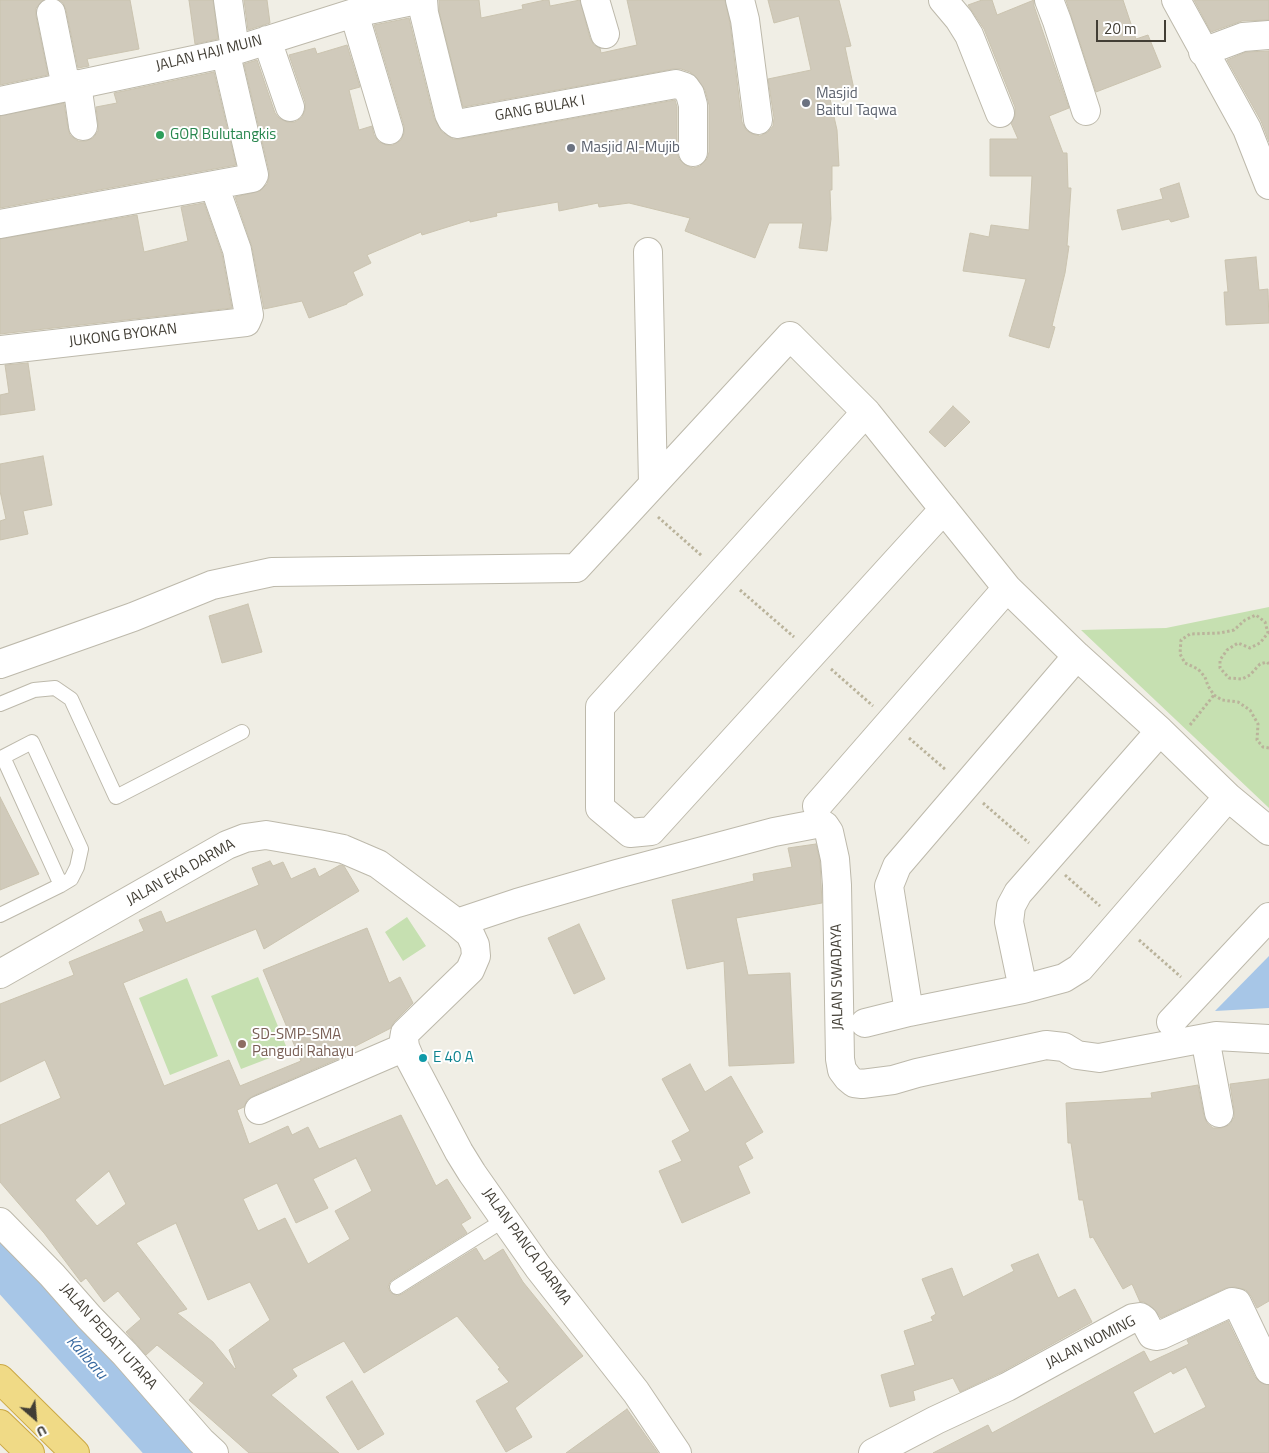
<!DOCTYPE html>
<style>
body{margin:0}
#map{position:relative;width:1269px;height:1453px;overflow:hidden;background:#f0eee5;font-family:"Titillium Web",sans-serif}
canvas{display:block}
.north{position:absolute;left:10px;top:1393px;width:50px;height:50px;-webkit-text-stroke:4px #fff;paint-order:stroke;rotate:153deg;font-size:14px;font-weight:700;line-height:20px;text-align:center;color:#423e35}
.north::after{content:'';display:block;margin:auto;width:18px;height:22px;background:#423e35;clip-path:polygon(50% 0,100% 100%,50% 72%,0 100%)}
.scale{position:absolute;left:1096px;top:20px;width:70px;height:22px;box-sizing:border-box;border:2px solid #423e35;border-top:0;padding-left:6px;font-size:15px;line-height:18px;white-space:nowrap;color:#423e35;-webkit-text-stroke:4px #fff;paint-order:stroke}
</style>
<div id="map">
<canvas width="1269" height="1453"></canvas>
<div class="north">U</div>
<div class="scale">20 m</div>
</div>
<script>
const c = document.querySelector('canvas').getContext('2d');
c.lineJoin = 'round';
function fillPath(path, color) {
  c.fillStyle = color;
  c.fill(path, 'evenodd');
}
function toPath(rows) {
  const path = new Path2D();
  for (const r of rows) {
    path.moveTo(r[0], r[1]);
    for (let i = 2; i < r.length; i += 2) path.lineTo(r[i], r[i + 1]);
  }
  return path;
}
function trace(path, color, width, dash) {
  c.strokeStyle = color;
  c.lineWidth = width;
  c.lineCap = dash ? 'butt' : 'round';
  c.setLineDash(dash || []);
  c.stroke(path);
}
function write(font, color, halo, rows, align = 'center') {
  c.font = font + ' "Titillium Web",sans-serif';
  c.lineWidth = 4;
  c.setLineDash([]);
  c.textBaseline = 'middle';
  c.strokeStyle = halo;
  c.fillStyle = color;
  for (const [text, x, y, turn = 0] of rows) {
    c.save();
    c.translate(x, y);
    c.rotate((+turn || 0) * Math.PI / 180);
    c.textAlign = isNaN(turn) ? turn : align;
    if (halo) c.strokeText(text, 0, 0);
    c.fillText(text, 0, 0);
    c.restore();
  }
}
fillPath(toPath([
 [1269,607,1269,808,1081,630,1166,628],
 [407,917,426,946,403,961,385,932],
 [258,977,288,1051,241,1069,211,996],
 [187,978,218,1056,170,1075,139,998]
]), '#c6e0b1');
fillPath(toPath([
 [1269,956,1269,1008,1215,1011]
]), '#a7c6e7');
trace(toPath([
 [0,1263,171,1453]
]), '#a7c6e7', 42);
const building = toPath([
 [0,0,43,0,36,8,36,16,48,75,0,85,0,0],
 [59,0,130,0,139,49,87,59,89,66,78,68,66,10,63,3,59,0],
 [189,0,213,0,218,39,195,44,189,0],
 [244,0,267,0,270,23,248,30,244,0],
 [439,0,479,0,481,18,523,9,522,5,545,0,549,0,550,6,580,0,590,38,594,45,600,48,601,53,637,45,627,0,725,0,730,23,742,122,746,130,752,134,760,136,768,132,773,126,774,118,768,79,811,70,799,16,774,23,768,0,839,0,851,46,845,47,855,94,830,99,837,130,839,166,832,166,832,190,830,190,831,219,827,251,799,248,803,223,769,223,755,258,685,231,690,218,629,203,599,207,598,203,559,211,558,202,496,213,497,216,470,222,470,220,422,235,421,232,367,255,371,263,353,272,363,295,347,303,347,304,309,318,302,301,264,309,252,247,235,197,260,191,267,184,269,177,269,171,244,64,257,60,275,113,279,118,287,122,295,122,302,117,305,110,305,102,289,55,315,48,317,54,347,45,360,87,349,90,359,130,372,126,374,135,379,142,386,145,393,145,401,140,404,133,404,126,374,25,409,18,434,118,442,132,453,139,460,139,675,100,677,107,677,152,679,159,685,165,693,168,700,166,707,159,709,152,709,105,705,90,697,78,690,72,681,69,673,69,463,107,439,11,439,0],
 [982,0,992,0,997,15,1034,0,1034,6,1069,108,1049,116,1063,153,1067,153,1068,188,1071,188,1067,246,1069,246,1065,273,1052,326,1055,327,1049,348,1009,336,1026,279,963,271,970,233,989,237,991,225,1029,230,1032,176,990,176,990,139,1018,139,1011,123,1015,116,1015,107,984,29,968,5,982,0],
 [1066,0,1123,0,1136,39,1148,35,1161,67,1096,92,1066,0],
 [1194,0,1269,0,1269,20,1242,21,1211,32,1194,0],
 [1269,51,1269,142,1261,121,1227,60,1246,52,1269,51],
 [214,72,236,165,0,208,0,116,64,103,68,128,70,135,78,141,86,141,93,138,98,131,98,124,96,107,117,103,114,93,214,72],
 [1179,183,1189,217,1171,222,1169,219,1122,230,1117,210,1163,199,1160,189,1179,183],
 [204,203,222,254,232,308,0,334,0,239,137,215,144,252,188,241,181,207,204,203],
 [1256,257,1259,290,1268,289,1269,323,1226,325,1224,292,1228,292,1225,260,1256,257],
 [28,363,35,410,0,415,0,395,9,393,5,365,28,363],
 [953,406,970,422,945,447,929,432,953,406],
 [43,456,52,505,23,511,28,534,0,540,0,521,6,519,0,491,0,464,43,456],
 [248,604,262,652,222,663,209,616,248,604],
 [0,797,39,874,0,890,0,797],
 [816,844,820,861,822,903,736,918,748,975,790,973,794,1063,729,1066,724,961,687,969,672,900,754,881,753,874,792,867,788,848,816,844],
 [270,861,273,866,283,862,291,879,315,868,319,877,340,865,344,866,359,891,264,949,256,929,123,983,164,1086,229,1060,240,1086,301,1061,263,970,367,928,389,983,400,977,413,1003,394,1022,391,1028,346,1051,347,1055,253,1096,247,1100,244,1107,237,1110,249,1144,288,1126,292,1135,308,1127,319,1149,401,1115,436,1186,447,1179,471,1218,461,1224,467,1233,392,1280,390,1282,388,1287,390,1292,397,1296,402,1294,476,1248,484,1261,503,1249,523,1282,583,1356,515,1408,532,1437,506,1452,476,1401,509,1382,498,1369,500,1368,457,1316,364,1373,344,1341,292,1369,297,1376,271,1395,339,1453,249,1453,189,1400,204,1383,157,1345,146,1355,126,1332,141,1319,118,1291,104,1302,86,1278,81,1282,44,1233,0,1182,0,1125,61,1098,45,1060,0,1082,0,1004,74,975,69,962,144,931,139,920,161,911,166,923,259,885,252,868,270,861],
 [356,1158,372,1191,335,1211,350,1239,308,1264,285,1218,258,1231,243,1199,277,1183,296,1223,328,1208,313,1179,356,1158],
 [109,1171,126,1204,97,1226,75,1200,109,1171],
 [176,1223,208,1300,250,1282,270,1320,229,1350,236,1368,235,1369,213,1342,177,1313,187,1309,136,1243,176,1223],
 [579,924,605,979,574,994,548,938,579,924],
 [690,1064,705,1092,731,1076,763,1132,745,1143,753,1158,738,1166,750,1193,682,1223,659,1171,682,1161,672,1141,690,1131,662,1079,690,1064],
 [1269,1079,1269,1301,1257,1308,1251,1296,1246,1290,1235,1287,1226,1288,1161,1318,1153,1308,1144,1302,1140,1302,1132,1284,1123,1289,1093,1237,1090,1238,1083,1200,1079,1200,1071,1143,1068,1143,1066,1103,1152,1098,1151,1093,1198,1085,1204,1116,1207,1123,1213,1128,1221,1128,1229,1125,1234,1118,1234,1110,1230,1084,1269,1079],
 [1038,1254,1058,1298,1075,1289,1092,1322,1000,1373,960,1392,953,1378,913,1391,915,1400,890,1407,881,1375,915,1365,904,1331,933,1321,931,1317,936,1314,922,1279,952,1268,963,1297,1014,1271,1011,1265,1038,1254],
 [1228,1321,1255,1377,1261,1383,1269,1385,1269,1453,933,1453,988,1425,992,1433,1144,1351,1150,1362,1189,1344,1187,1340,1228,1321],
 [1186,1367,1206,1407,1154,1434,1133,1392,1171,1371,1173,1374,1186,1367],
 [352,1381,384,1434,358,1450,326,1397,352,1381],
 [627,1409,658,1453,566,1453,627,1409]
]);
fillPath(building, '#d0cabb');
trace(building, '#cac3af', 1);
const service = toPath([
 [0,704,34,690,55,688,71,699,116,797,242,732],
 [0,915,61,885,71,879,77,867,81,849,32,742,3,757,61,885],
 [397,1287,504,1220]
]);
const minor = toPath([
 [228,0,235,50],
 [423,0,424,13,449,114,452,120,457,124,676,84,685,87,690,94,693,105,693,152],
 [595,0,605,34],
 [740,0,745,20,758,120],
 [943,0,959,19,969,35,1000,113],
 [1049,0,1057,21,1086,111],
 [1176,0,1247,129,1269,185],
 [51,13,66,87],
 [354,13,389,130],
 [267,40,290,107],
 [1203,52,1243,37,1269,35],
 [77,84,83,126],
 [0,101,227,53,354,13,417,0],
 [0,224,214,185],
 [648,252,653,484],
 [0,350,246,322,249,315,237,250,214,185,252,178,254,175,227,59,227,53],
 [866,412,600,707,600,808,630,833,651,831,944,509],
 [0,664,133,617,212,585,272,572,576,568,790,336,866,412,1007,588,1077,656,1160,731,1228,797,1269,831],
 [817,806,1007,588],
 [457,923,517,903,617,874,774,832,816,824,822,824,825,826,829,832,835,859,837,885,840,1059,842,1070,848,1078,854,1083,862,1084,893,1080,917,1073,1046,1045,1064,1047,1077,1055,1099,1058,1216,1036,1269,1039],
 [0,974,227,845,245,838,266,835,318,844,343,849,378,864,457,923,470,934,475,945,476,956,470,970,405,1033,404,1039,405,1047,410,1059,459,1152,472,1173,538,1267,636,1392,677,1453],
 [1023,989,1009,922,1011,906,1018,893,1160,731],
 [909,1012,889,886,897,866,1077,656],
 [1171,1022,1269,917],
 [865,1023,909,1012,1023,989,1064,978,1080,968,1228,797],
 [1205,1038,1219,1113],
 [259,1110,405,1047],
 [0,1222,52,1275,89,1317,125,1354,201,1441,214,1453],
 [873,1453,936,1420,1007,1387,1133,1318,1140,1317,1144,1320,1152,1335,1156,1336,1161,1335,1232,1302,1237,1303,1269,1370]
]);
const trunk = toPath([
 [0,1379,75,1453],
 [0,1424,30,1453]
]);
trace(service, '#bdb9ab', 16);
trace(minor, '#bdb9ab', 30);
trace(trunk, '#cba844', 30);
trace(toPath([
 [658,517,702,556],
 [740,590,794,637],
 [1269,664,1267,662,1260,664,1250,675,1242,679,1229,678,1220,668,1220,660,1227,650,1238,643,1250,648,1260,643,1268,633,1265,622,1256,615,1245,620,1234,630,1220,633,1190,634,1181,640,1180,654,1185,663,1198,669,1205,677,1208,686,1214,695,1222,700,1238,702,1250,710,1258,724,1257,740,1263,747,1269,748],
 [831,669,873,706],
 [1190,725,1214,695],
 [909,738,946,770],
 [983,803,1029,843],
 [1065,875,1100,906],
 [1139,940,1181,977]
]), '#bab39b', 3, [2.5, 2.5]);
trace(service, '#fff', 14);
trace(minor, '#fff', 28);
trace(trunk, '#f0da86', 28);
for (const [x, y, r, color] of [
 [806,103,5,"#6b7280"],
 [160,135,5,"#2e9e5b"],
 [571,148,5,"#6b7280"],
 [242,1044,5,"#8d6e63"],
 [423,1058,5,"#0f9aa8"]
]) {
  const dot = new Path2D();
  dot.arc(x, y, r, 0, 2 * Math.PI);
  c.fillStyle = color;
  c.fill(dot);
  trace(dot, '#fff', 2);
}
write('15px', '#423e35', '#fff', [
 ["JALAN HAJI MUIN",209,54,-14],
 ["GANG BULAK I",540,109,-10],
 ["JUKONG BYOKAN",123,336,-7],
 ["JALAN EKA DARMA",181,873,-29],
 ["JALAN SWADAYA",838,977,-91],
 ["JALAN PANCA DARMA",526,1247,54],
 ["JALAN PEDATI UTARA",108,1337,48],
 ["JALAN NOMING",1091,1343,-27]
]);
write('15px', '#5b616d', '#fff', [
 ["Masjid",816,94],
 ["Baitul Taqwa",816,111],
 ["Masjid Al-Mujib",581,148]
], 'left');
write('15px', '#27864d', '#fff', [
 ["GOR Bulutangkis",170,135]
], 'left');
write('15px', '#785e54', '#fff', [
 ["SD-SMP-SMA",252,1035],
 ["Pangudi Rahayu",252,1052]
], 'left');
write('15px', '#0d838f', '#fff', [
 ["E 40 A",433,1058]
], 'left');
write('italic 16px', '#3b6ba1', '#fff', [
 ["Kalibaru",86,1358,48]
]);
</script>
